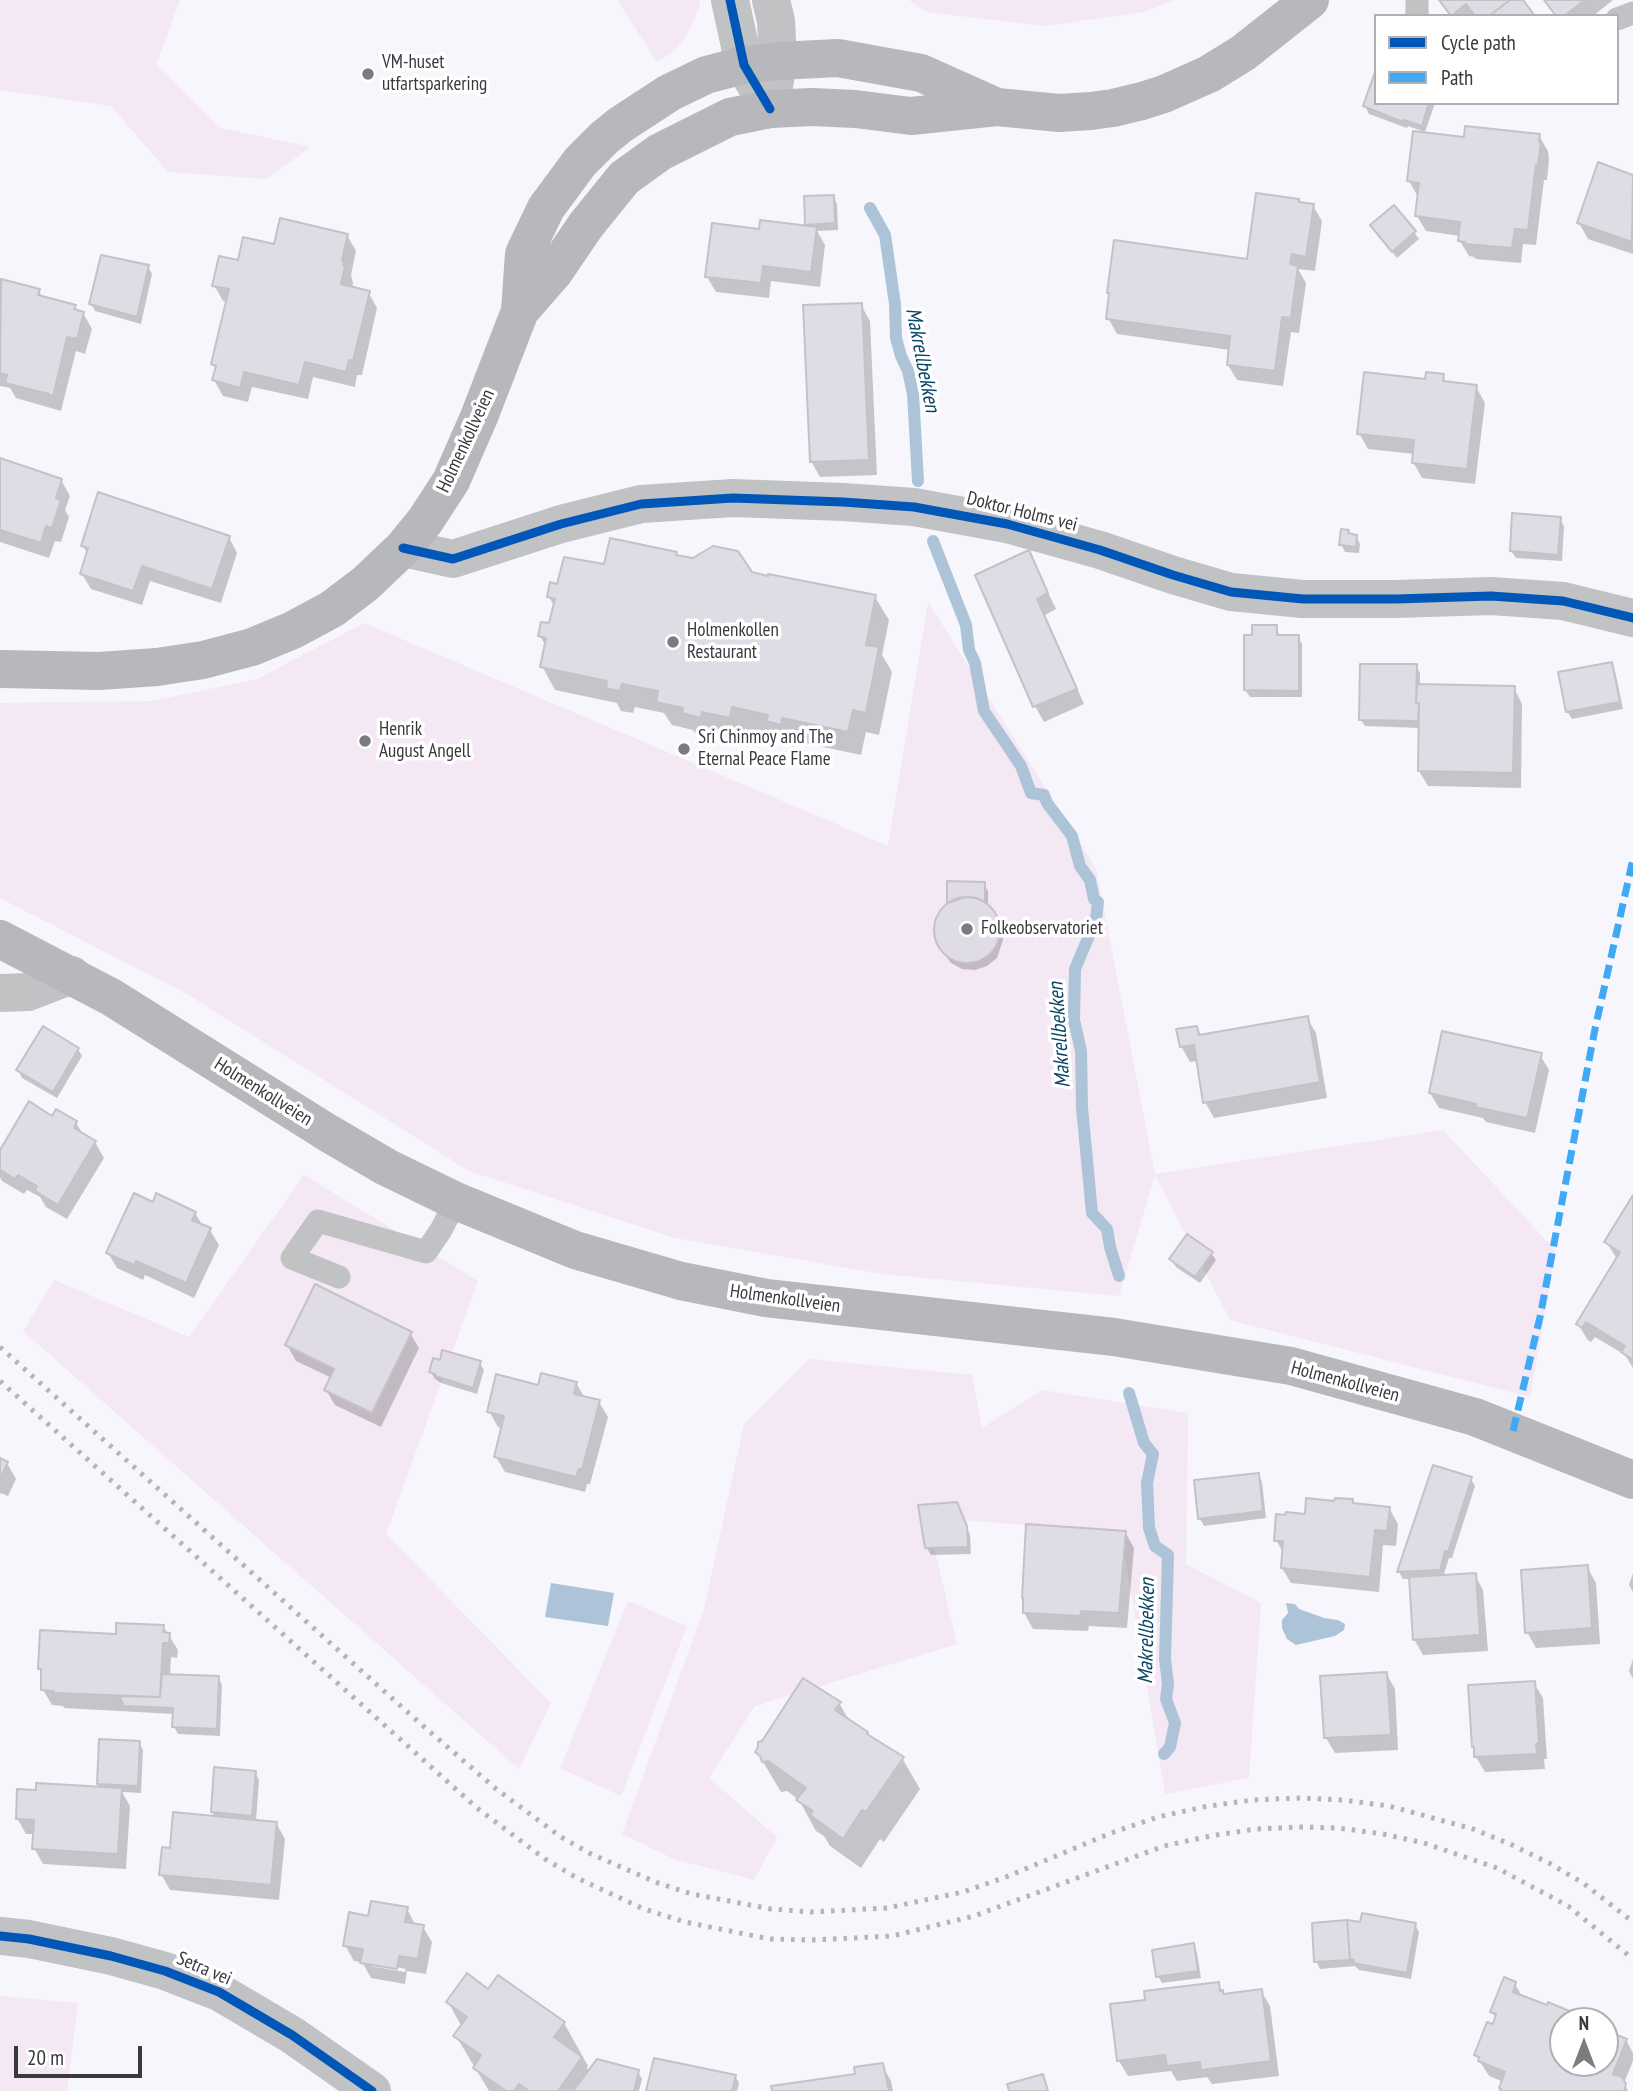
<!DOCTYPE html>
<style>
body{margin:0}
#map{position:relative;width:1633px;height:2091px;overflow:hidden;background:#f6f6fc;font-family:"PT Sans Narrow",sans-serif}
canvas{display:block}
.legend{position:absolute;left:1374px;top:14px;width:245px;height:91px;box-sizing:border-box;background:#fff;border:2px solid #b0b0b2;margin:0;padding:9px 12px;list-style:none;font-size:21px;color:#3a393e}
.legend li{display:flex;align-items:center;gap:14px;height:35px}
.legend b{width:35px;border:2px solid #b0b0b2}
.north{position:absolute;left:1549px;top:2007px;width:70px;height:70px;box-sizing:border-box;background:#fff;border:2px solid #b0b0b2;border-radius:50%;rotate:0deg;font-size:19px;font-weight:700;line-height:28px;text-align:center;color:#3a393e}
.north::after{content:'';display:block;margin:auto;width:24px;height:32px;background:#7c7b80;clip-path:polygon(50% 0,100% 100%,50% 72%,0 100%)}
.scale{position:absolute;left:14px;top:2046px;width:128px;height:32px;box-sizing:border-box;border:4px solid #3a393e;border-top:0;padding-left:9px;font-size:21px;line-height:24px;white-space:nowrap;color:#3a393e;-webkit-text-stroke:5px #fff;paint-order:stroke}
</style>
<div id="map">
<canvas width="1633" height="2091"></canvas>
<ul class="legend">
<li><b style="height:9px;background:#0057b8"></b>Cycle path</li>
<li><b style="height:9px;background:#3fa9f5"></b>Path</li>
</ul>
<div class="north">N</div>
<div class="scale">20 m</div>
</div>
<script>
const c = document.querySelector('canvas').getContext('2d');
c.lineJoin = 'round';
function fillPath(path, color) {
  c.fillStyle = color;
  c.fill(path, 'evenodd');
}
function toPath(rows) {
  const path = new Path2D();
  for (const r of rows) {
    if (r.length === 3) {
      path.moveTo(r[0] + r[2], r[1]);
      path.arc(r[0], r[1], r[2], 0, 2 * Math.PI);
      continue;
    }
    path.moveTo(r[0], r[1]);
    for (let i = 2; i < r.length; i += 2) path.lineTo(r[i], r[i + 1]);
  }
  return path;
}
function trace(path, color, width, dash) {
  c.strokeStyle = color;
  c.lineWidth = width;
  c.lineCap = dash ? 'butt' : 'round';
  c.setLineDash(dash || []);
  c.stroke(path);
}
function write(font, color, halo, rows, align = 'center') {
  c.font = font + ' "PT Sans Narrow",sans-serif';
  c.lineWidth = 7;
  c.setLineDash([]);
  c.textBaseline = 'middle';
  c.strokeStyle = halo;
  c.fillStyle = color;
  for (const [text, x, y, turn = 0] of rows) {
    c.save();
    c.translate(x, y);
    c.rotate((+turn || 0) * Math.PI / 180);
    c.textAlign = isNaN(turn) ? turn : align;
    if (halo) c.strokeText(text, 0, 0);
    c.fillText(text, 0, 0);
    c.restore();
  }
}
fillPath(toPath([
 [0,0,180,0,156,65,221,128,311,147,266,179,168,172,111,106,0,90],
 [617,0,699,0,700,6,686,36,675,50,657,62],
 [909,0,1175,0,1144,12,1044,26,926,12],
 [928,602,1096,868,1155,1174,1443,1130,1556,1251,1530,1397,1230,1320,1155,1175,1119,1296,882,1274,675,1238,469,1171,187,994,0,898,0,703,152,701,257,679,364,623,888,846],
 [304,1175,478,1281,386,1534,551,1703,519,1769,23,1331,54,1280,189,1337],
 [809,1359,972,1375,982,1428,1042,1390,1188,1413,1186,1564,1261,1603,1249,1778,1165,1794,1121,1533,927,1517,957,1644,755,1706,709,1778,777,1837,754,1880,674,1859,622,1834,704,1609,744,1424],
 [628,1601,687,1626,621,1796,560,1768],
 [0,1996,78,2003,67,2091,0,2091]
]), '#f4e8f4');
fillPath(toPath([
 [551,1583,614,1593,608,1626,545,1617],
 [1286,1603,1295,1604,1299,1609,1324,1618,1338,1620,1345,1624,1344,1630,1335,1636,1296,1645,1287,1639,1282,1628,1282,1620,1288,1613]
]), '#adc4d8');
fillPath(toPath([
 [1440,0,1521,0,1533,16,1450,16],
 [1546,0,1613,0,1593,16,1555,16],
 [1376,103,1435,103,1425,132,1408,126,1407,128,1369,114,1365,106],
 [1539,136,1548,151,1549,160,1547,180,1544,180,1536,245,1523,244,1521,263,1476,259,1474,257,1469,256,1460,241,1460,236,1426,231,1417,216,1418,197,1409,181,1465,139],
 [1599,165,1633,176,1633,254,1588,239,1579,223],
 [833,197,837,204,838,230,817,231,825,245,820,287,771,281,769,298,716,292,707,277,760,231,809,228,807,224],
 [1300,204,1313,206,1322,221,1315,271,1298,269,1306,283,1299,333,1291,332,1283,386,1237,380,1228,365,1230,350,1117,334,1108,318,1111,296,1109,293,1115,242,1249,261],
 [1376,232,1414,232,1419,239,1397,258],
 [347,235,356,251,351,275,353,283,352,288,368,292,377,308,362,375,357,375,355,387,313,377,308,399,252,387,248,402,223,396,214,380,217,370,213,364,228,302,223,301,214,285,239,262,275,247],
 [148,267,152,274,141,324,95,311,91,304],
 [2,281,39,291,43,298,74,306,78,312,83,313,92,329,85,354,76,351,61,411,16,398,10,388,0,386,0,287],
 [861,305,870,321,877,475,820,477,811,461],
 [1442,376,1447,383,1476,387,1485,403,1475,484,1422,478,1413,462,1414,454,1368,449,1359,433,1427,381],
 [0,460,61,480,70,496,65,510,69,517,61,542,55,541,49,558,0,542],
 [1560,519,1564,526,1562,561,1516,558,1511,551],
 [1348,532,1350,536,1356,536,1360,544,1359,553,1345,552,1341,544],
 [229,537,237,553,221,603,150,581,142,605,91,589,82,574,88,555,83,546],
 [676,553,678,557,751,574,875,597,889,620,882,655,892,672,879,735,866,732,861,755,795,741,794,747,782,744,777,737,745,729,743,741,715,734,714,740,697,736,693,730,672,725,664,713,635,707,633,713,621,711,617,703,555,690,542,666,546,646,540,636,551,625,555,607,549,597,559,587,605,566],
 [1029,553,1056,609,1045,615,1084,704,1044,722,1035,706],
 [1276,627,1280,637,1298,637,1302,644,1302,697,1250,697,1245,690,1254,637],
 [1611,664,1615,671,1623,709,1572,719,1567,711],
 [1416,666,1420,673,1420,686,1514,688,1522,704,1521,788,1428,786,1419,771,1420,728,1365,726,1360,719],
 [949,883,984,884,988,891,988,909,1001,927,1003,940,997,958,987,966,975,970,962,969,951,963,938,945,935,926,939,914,949,904],
 [1307,1018,1316,1033,1327,1098,1214,1118,1205,1102,1198,1061,1190,1062,1181,1046,1197,1028,1202,1036],
 [78,1049,82,1056,57,1098,22,1078,18,1070],
 [1540,1055,1549,1070,1535,1133,1486,1122,1483,1118,1439,1108,1430,1093],
 [52,1118,76,1123,84,1136,95,1142,104,1158,67,1219,46,1207,40,1197,27,1190,24,1194,2,1181,0,1177,0,1153],
 [1633,1198,1633,1368,1625,1355,1595,1337,1591,1342,1587,1339,1578,1324,1617,1259,1606,1242],
 [154,1204,195,1213,203,1226,210,1230,219,1245,194,1298,145,1275,143,1280,117,1268,108,1253],
 [1211,1253,1216,1260,1200,1283,1176,1267,1171,1259],
 [410,1333,419,1348,381,1427,335,1405,326,1390,332,1378,296,1361,287,1345],
 [480,1363,484,1370,477,1394,441,1383,435,1379,431,1372],
 [576,1383,585,1398,599,1402,608,1417,590,1484,587,1484,585,1492,505,1472,496,1457,502,1428,498,1427,489,1411],
 [0,1460,7,1463,16,1479,8,1496,1,1493,0,1495],
 [1434,1467,1471,1479,1475,1486,1452,1558,1449,1558,1443,1577,1475,1575,1483,1590,1488,1651,1423,1655,1414,1639,1411,1579,1403,1579,1399,1572],
 [1258,1475,1262,1482,1266,1518,1204,1526,1200,1519],
 [1389,1508,1398,1524,1396,1546,1383,1545,1379,1592,1291,1583,1282,1568,1284,1554,1276,1540,1306,1516],
 [960,1511,970,1535,971,1554,931,1555,927,1548],
 [1125,1532,1134,1548,1127,1628,1089,1626,1088,1631,1033,1629,1024,1613],
 [1587,1567,1596,1583,1600,1644,1536,1648,1527,1632],
 [1633,1573,1633,1592,1629,1585],
 [163,1626,178,1650,177,1658,171,1657,170,1676,218,1677,222,1685,220,1736,178,1734,174,1727,174,1714,64,1708,63,1706,52,1705,43,1690,43,1674,40,1668,118,1636],
 [1633,1659,1633,1679,1629,1671],
 [1386,1673,1395,1689,1398,1750,1335,1753,1326,1738],
 [1534,1683,1543,1698,1547,1759,1544,1759,1545,1769,1485,1772,1476,1757,1474,1747],
 [839,1703,850,1722,867,1733,870,1738,902,1758,920,1789,884,1842,880,1839,861,1868,830,1846,824,1836,816,1831,799,1800,787,1791,781,1792,757,1752],
 [139,1743,143,1750,141,1793,122,1792,130,1806,126,1869,43,1864,34,1848,35,1834,26,1834,17,1818,37,1792,101,1789,98,1784],
 [255,1772,259,1780,256,1821,276,1823,285,1839,279,1900,170,1890,161,1874,171,1850,215,1818,212,1812],
 [407,1909,416,1926,423,1927,432,1942,426,1974,407,1971,405,1984,371,1978,362,1962,354,1961,345,1945,370,1918],
 [370,1962,406,1969,405,1972,370,1966],
 [1347,1922,1362,1924,1415,1925,1419,1932,1411,1979,1359,1970,1355,1966,1320,1969,1316,1961],
 [1193,1945,1197,1953,1201,1978,1162,1983,1158,1976],
 [1218,1984,1225,1995,1261,1991,1270,2006,1279,2076,1212,2084,1207,2077,1177,2081,1171,2071,1128,2076,1119,2061,1147,2002],
 [1515,1984,1523,1998,1580,2017,1582,2021,1563,2021,1563,2063,1605,2063,1605,2032,1626,2040,1633,2053,1633,2061,1624,2083,1628,2091,1501,2091,1504,2082,1489,2076,1476,2055,1496,2019,1492,2012],
 [488,1991,564,2023,588,2066,587,2068,589,2072,638,2072,642,2079,639,2091,489,2091,456,2036,462,2027,448,2002],
 [882,2065,891,2081,893,2091,774,2091,857,2075],
 [735,2076,739,2083,737,2091,647,2091]
]), '#0003');
trace(toPath([
 [870,208,885,235,895,304,896,338,901,356,908,371,913,394,918,481],
 [933,541,966,625,969,650,975,663,984,711,1021,766,1031,793,1044,795,1047,803,1072,836,1080,866,1090,880,1094,899,1098,902,1096,919,1075,969,1074,1020,1081,1051,1082,1108,1092,1213,1107,1229,1110,1247,1119,1276],
 [1129,1393,1144,1443,1153,1454,1147,1483,1149,1528,1155,1546,1168,1555,1165,1659,1168,1684,1166,1699,1175,1723,1170,1747,1164,1754]
]), '#adc4d8', 12);
const building = toPath([
 [1439,0,1510,0,1489,16,1475,16,1466,4,1451,16,1439,0],
 [1510,0,1523,0,1535,16,1489,16,1510,0],
 [1544,0,1585,0,1564,16,1556,16,1544,0],
 [1376,69,1376,103,1429,103,1422,126,1404,120,1403,122,1363,106,1376,69],
 [1465,126,1540,134,1539,142,1541,142,1538,166,1536,165,1528,230,1515,229,1512,248,1465,244,1465,242,1458,241,1460,222,1415,216,1419,183,1407,181,1413,131,1464,137,1465,126],
 [1598,162,1633,175,1632,242,1577,223,1598,162],
 [1256,193,1299,199,1299,202,1314,204,1306,257,1292,254,1290,264,1298,266,1291,318,1282,317,1275,371,1227,365,1230,336,1106,319,1109,293,1107,293,1114,240,1247,259,1256,193],
 [834,195,835,223,805,225,804,196,834,195],
 [1394,205,1416,231,1392,252,1370,225,1394,205],
 [280,218,348,234,342,260,344,261,343,265,345,266,341,284,370,291,353,361,349,360,346,372,305,362,299,385,244,372,240,388,212,380,216,366,211,364,229,289,212,286,219,256,238,260,243,237,274,244,280,218],
 [760,220,817,227,811,272,763,266,761,283,705,277,712,223,759,229,760,220],
 [101,255,149,265,137,317,89,304,101,255],
 [1,279,40,289,38,295,76,305,74,309,84,312,77,339,67,337,53,397,49,394,5,383,7,375,0,373,1,279],
 [862,303,869,460,810,462,803,305,862,303],
 [1364,372,1425,379,1426,372,1444,374,1443,381,1477,385,1467,469,1412,463,1414,440,1357,434,1364,372],
 [0,458,62,479,56,498,61,500,52,528,46,526,41,543,0,530,0,458],
 [98,492,230,536,212,589,142,566,133,591,80,574,88,548,81,546,98,492],
 [1512,513,1561,517,1558,555,1510,551,1512,513],
 [1341,529,1349,530,1348,533,1357,535,1356,547,1339,545,1341,529],
 [610,538,677,552,676,555,693,558,713,546,738,551,752,572,768,576,768,574,876,595,866,645,879,647,866,713,853,710,848,732,782,718,781,725,766,721,768,715,732,707,730,718,702,712,701,718,682,713,683,708,656,702,658,691,622,684,620,691,606,688,607,681,540,667,546,638,538,636,541,622,549,623,555,599,547,597,550,582,557,584,564,557,604,564,610,538],
 [1029,550,1048,593,1037,599,1077,689,1033,707,975,575,1029,550],
 [1252,625,1277,625,1277,635,1299,635,1299,691,1244,690,1244,635,1252,635,1252,625],
 [1612,662,1620,702,1566,712,1558,672,1612,662],
 [1360,664,1417,664,1416,703,1419,703,1418,721,1359,720,1360,664],
 [1417,684,1515,686,1513,773,1418,771,1419,703,1416,703,1417,684],
 [947,881,985,882,985,902,976,898,966,897,947,903,947,881],
 [967,930,33],
 [1308,1016,1320,1082,1203,1103,1194,1045,1180,1047,1176,1029,1197,1026,1199,1035,1308,1016],
 [43,1026,79,1048,53,1092,16,1070,43,1026],
 [1442,1031,1542,1053,1527,1118,1475,1107,1476,1104,1429,1093,1442,1031],
 [29,1101,52,1116,56,1109,77,1121,74,1128,96,1141,58,1205,35,1191,37,1186,18,1175,15,1179,0,1170,0,1150,29,1101],
 [134,1193,153,1202,156,1193,196,1212,192,1220,211,1228,186,1283,136,1261,134,1265,106,1253,134,1193],
 [1633,1195,1633,1360,1621,1352,1625,1346,1586,1322,1582,1328,1576,1324,1620,1252,1604,1242,1633,1195],
 [1187,1234,1213,1252,1195,1277,1169,1259,1187,1234],
 [315,1284,412,1332,372,1413,324,1390,334,1369,285,1345,315,1284],
 [442,1350,481,1361,473,1388,435,1376,435,1374,429,1372,433,1358,440,1360,442,1350],
 [541,1373,577,1382,574,1394,600,1400,582,1470,579,1469,576,1477,494,1457,504,1416,487,1412,496,1374,538,1385,541,1373],
 [0,1458,8,1462,0,1479,0,1458],
 [1433,1465,1472,1477,1448,1552,1445,1551,1440,1570,1397,1572,1433,1465],
 [1259,1473,1263,1511,1198,1519,1194,1480,1259,1473],
 [1306,1498,1334,1501,1335,1498,1353,1499,1353,1503,1390,1507,1387,1531,1375,1530,1370,1577,1281,1568,1283,1541,1274,1541,1276,1514,1285,1515,1286,1512,1305,1514,1306,1498],
 [957,1502,967,1526,968,1547,925,1548,918,1505,957,1502],
 [1026,1524,1126,1531,1119,1613,1081,1611,1080,1616,1023,1613,1023,1598,1022,1598,1026,1524],
 [1588,1565,1592,1628,1525,1633,1521,1570,1588,1565],
 [1476,1573,1480,1635,1413,1640,1409,1577,1476,1573],
 [116,1623,164,1625,163,1632,170,1633,169,1643,163,1643,160,1697,53,1693,54,1691,41,1690,41,1669,38,1669,40,1630,116,1634,116,1623],
 [1387,1672,1391,1735,1324,1738,1320,1676,1387,1672],
 [162,1674,219,1676,217,1729,172,1727,173,1708,124,1706,119,1696,160,1697,162,1674],
 [803,1678,841,1702,835,1710,868,1732,867,1734,904,1757,866,1812,862,1810,843,1839,810,1815,813,1811,796,1800,806,1788,768,1761,762,1762,760,1756,755,1752,758,1747,758,1742,762,1741,803,1678],
 [1535,1681,1539,1743,1536,1744,1537,1754,1474,1757,1474,1747,1472,1747,1468,1685,1535,1681],
 [99,1739,140,1741,138,1786,97,1784,99,1739],
 [214,1767,256,1771,252,1816,211,1812,214,1767],
 [36,1783,122,1788,118,1854,32,1849,34,1820,16,1819,17,1789,36,1790,36,1783],
 [173,1812,277,1822,271,1885,159,1875,162,1847,170,1848,173,1812],
 [371,1901,408,1907,405,1922,424,1925,418,1959,399,1956,397,1969,360,1963,363,1949,343,1946,349,1912,368,1916,371,1901],
 [1362,1913,1416,1923,1407,1973,1353,1963,1354,1960,1350,1959,1347,1920,1360,1922,1362,1913],
 [1347,1920,1350,1960,1314,1962,1312,1923,1347,1920],
 [1194,1943,1198,1971,1156,1977,1152,1950,1194,1943],
 [467,1973,488,1989,498,1975,565,2022,554,2037,582,2057,558,2091,529,2091,519,2084,514,2091,506,2091,473,2068,481,2055,453,2036,467,2017,446,2002,467,1973],
 [1504,1977,1516,1982,1513,1992,1547,2005,1548,2002,1581,2016,1579,2020,1582,2021,1563,2021,1563,2063,1605,2063,1605,2030,1627,2039,1613,2074,1622,2077,1626,2084,1624,2091,1500,2091,1501,2089,1499,2088,1505,2072,1478,2061,1479,2057,1474,2055,1487,2022,1493,2024,1496,2014,1490,2012,1504,1977],
 [1219,1982,1220,1991,1223,1990,1223,1994,1262,1989,1271,2061,1201,2070,1200,2062,1167,2066,1165,2055,1117,2061,1110,2004,1145,2000,1144,1991,1219,1982],
 [654,2058,736,2075,732,2091,646,2091,654,2058],
 [597,2059,639,2070,634,2091,573,2091,597,2059],
 [883,2063,889,2091,772,2091,771,2086,855,2074,854,2067,883,2063],
 [1043,2074,1048,2091,1009,2091,1007,2084,1043,2074]
]);
fillPath(building, '#dfdce5');
trace(building, '#c3c2c7', 2);
trace(toPath([
 [1417,0,1417,16],
 [1617,19,1633,13],
 [339,1277,292,1258,318,1221,426,1252,441,1230,456,1201]
]), '#c1c2c4', 23);
trace(toPath([
 [730,0,744,65,770,109],
 [771,0,776,21,778,61,773,93],
 [403,548,453,559,561,524,641,504,733,498,843,502,914,507,1007,524,1100,550,1173,575,1231,592,1303,599,1396,599,1491,596,1563,601,1633,618],
 [0,993,28,992,72,975]
]), '#c1c2c4', 38);
trace(toPath([
 [0,1936,29,1939,111,1956,165,1971,219,1992,292,2035,372,2091]
]), '#c1c2c4', 38);
trace(toPath([
 [520,311,554,272,586,225,624,178,660,152,730,117,770,109,812,107,855,109,911,116,997,107,1059,113,1091,111,1113,108,1142,101,1164,94,1209,74,1243,53,1310,0],
 [0,669,99,671,157,667,203,660,252,647,293,630,332,609,365,584,403,548,425,521,451,481,479,417,520,311,524,254,546,208,580,162,604,138,620,125,669,93,706,75,744,65,778,61,838,58,921,73,997,107],
 [0,939,111,997,328,1133,386,1167,456,1201,575,1250,681,1281,766,1298,1114,1337,1291,1366,1475,1417,1633,1480]
]), '#b7b8bb', 38);
trace(toPath([
 [0,1347,414,1718,495,1788,561,1837,591,1854,658,1883,692,1894,771,1909,811,1912,887,1908,963,1892,1006,1877,1111,1833,1158,1817,1203,1807,1252,1800,1300,1798,1343,1800,1389,1806,1473,1829,1510,1844,1549,1863,1583,1883,1633,1922],
 [0,1381,477,1808,545,1859,577,1878,644,1909,685,1922,770,1939,812,1940,892,1936,974,1916,1164,1846,1210,1836,1256,1829,1299,1827,1338,1828,1383,1834,1424,1843,1497,1868,1568,1906,1633,1959]
]), '#b5b5b8', 5, [3.5, 7]);
trace(toPath([
 [1513,1431,1540,1317,1595,1029,1633,859]
]), '#3fa9f5', 7, [14, 7]);
trace(toPath([
 [730,0,744,65,770,109],
 [403,548,453,559,561,524,641,504,733,498,843,502,914,507,1007,524,1100,550,1173,575,1231,592,1303,599,1396,599,1491,596,1563,601,1633,618],
 [0,1936,29,1939,111,1956,165,1971,219,1992,292,2035,372,2091]
]), '#0057b8', 9);
for (const [x, y, r, color] of [
 [368,74,7,"#7c7b80"],
 [673,642,7,"#7c7b80"],
 [365,741,7,"#7c7b80"],
 [684,749,7,"#7c7b80"],
 [967,929,7,"#7c7b80"]
]) {
  const dot = new Path2D();
  dot.arc(x, y, r, 0, 2 * Math.PI);
  c.fillStyle = color;
  c.fill(dot);
  trace(dot, '#fff', 2.5);
}
write('19px', '#3a393e', '#fff', [
 ["VM-huset",382,63],
 ["utfartsparkering",382,85],
 ["Holmenkollen",687,631],
 ["Restaurant",687,653],
 ["Henrik",379,730],
 ["August Angell",379,752],
 ["Sri Chinmoy and The",698,738],
 ["Eternal Peace Flame",698,760],
 ["Folkeobservatoriet",981,929]
], 'left');
write('19px', '#3a393e', '#fff', [
 ["Holmenkollveien",466,441,-65],
 ["Doktor Holms vei",1022,512,14],
 ["Holmenkollveien",263,1092,32],
 ["Holmenkollveien",785,1299,8],
 ["Holmenkollveien",1345,1382,15],
 ["Setra vei",204,1969,23]
]);
write('italic 21px', '#094467', '#fff', [
 ["Makrellbekken",922,360,79],
 ["Makrellbekken",1060,1035,-94],
 ["Makrellbekken",1147,1631,-89]
]);
</script>
